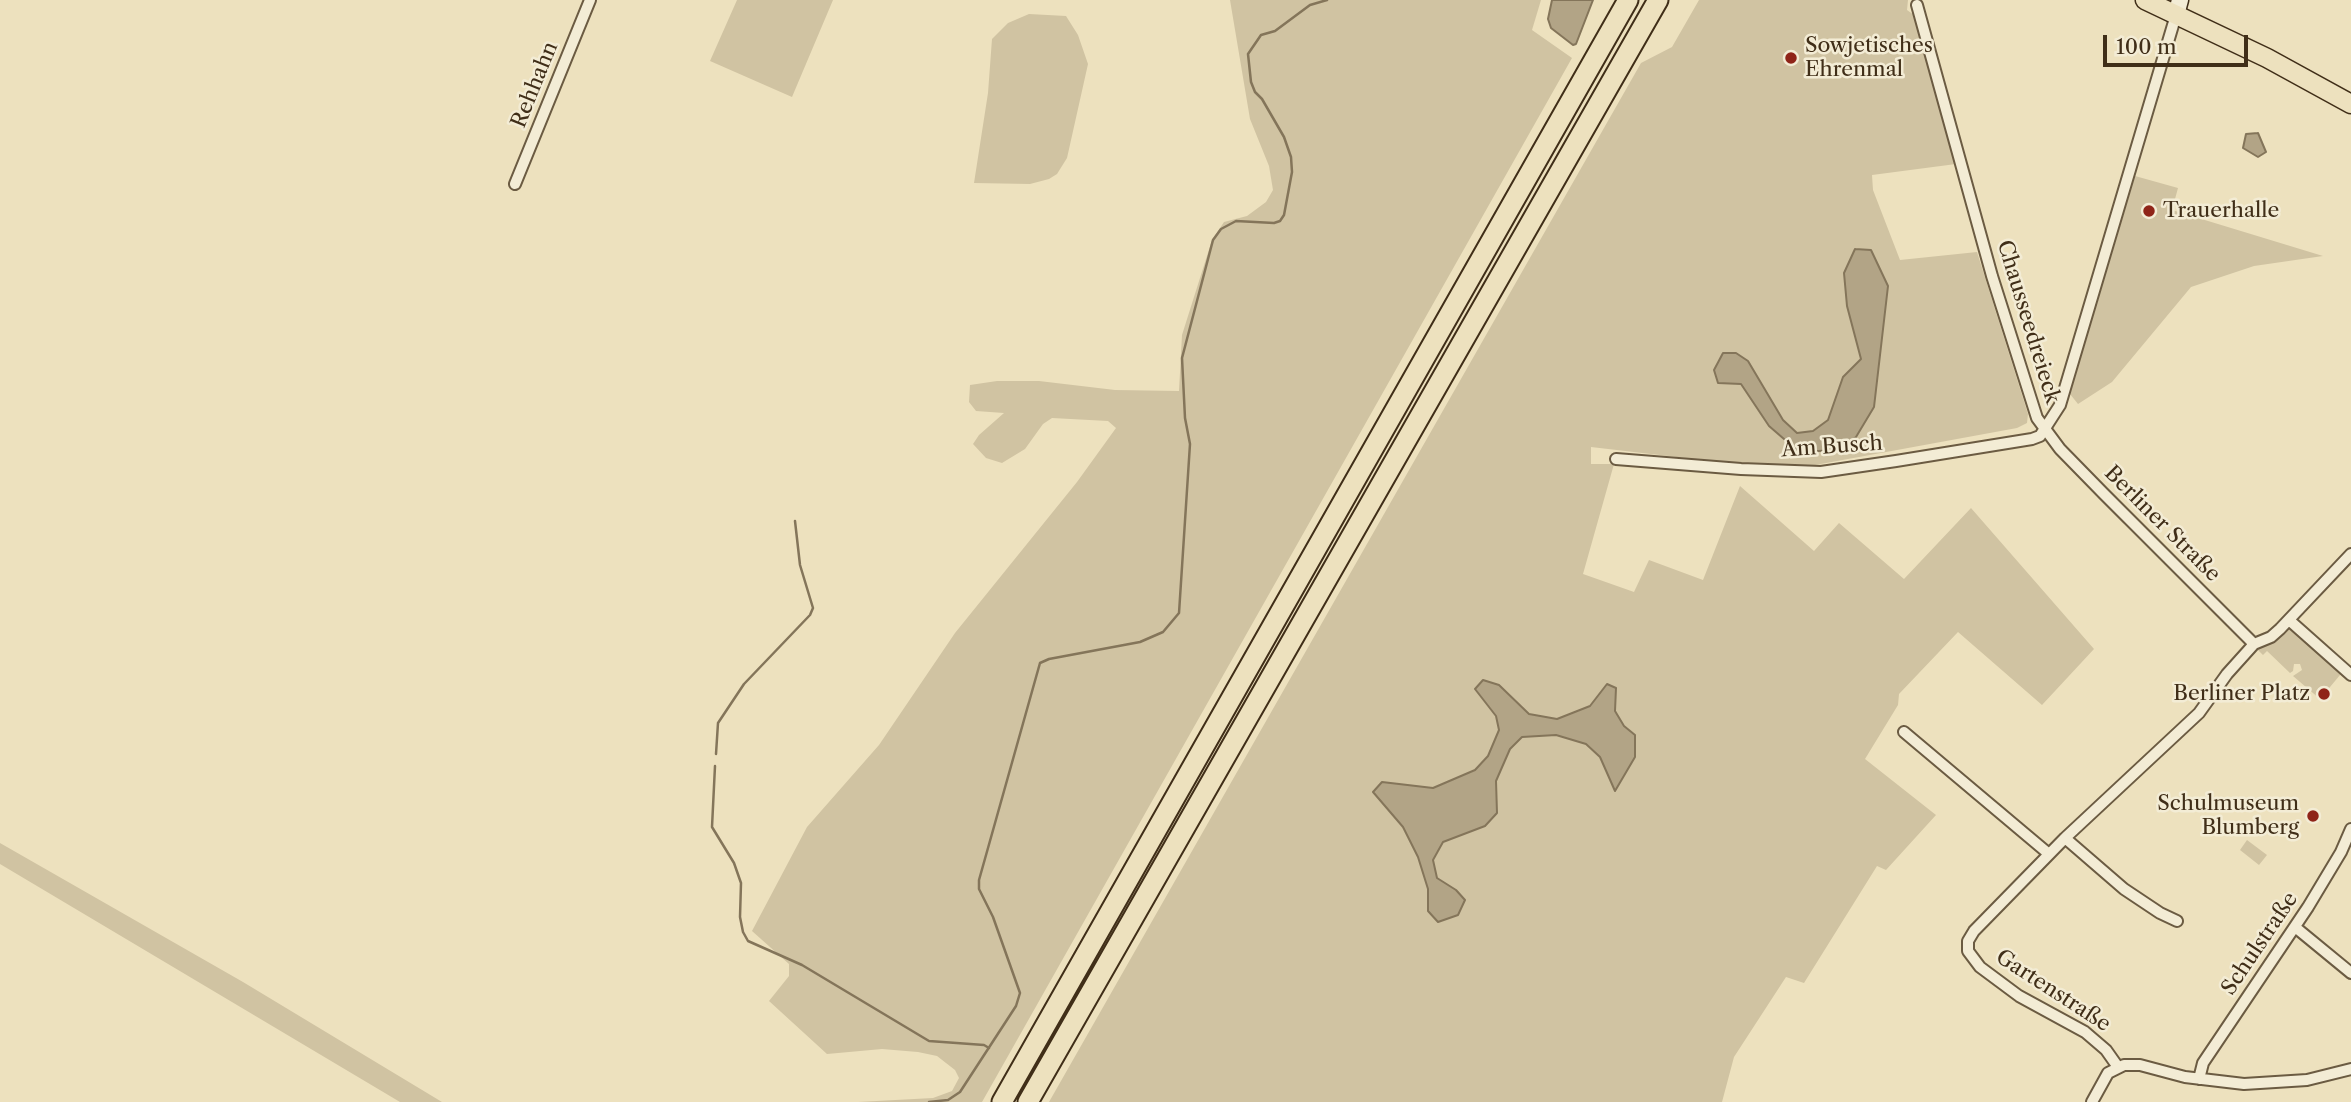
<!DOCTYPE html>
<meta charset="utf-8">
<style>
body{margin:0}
#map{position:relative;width:2351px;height:1102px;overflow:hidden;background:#ede1be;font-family:"Libre Caslon Text",serif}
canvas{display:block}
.scale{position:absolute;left:2103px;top:35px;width:145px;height:32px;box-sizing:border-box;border:4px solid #402e18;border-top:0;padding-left:9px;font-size:21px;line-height:24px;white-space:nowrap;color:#402e18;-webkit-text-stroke:5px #f3ecd5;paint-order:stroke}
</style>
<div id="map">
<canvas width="2351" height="1102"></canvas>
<div class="scale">100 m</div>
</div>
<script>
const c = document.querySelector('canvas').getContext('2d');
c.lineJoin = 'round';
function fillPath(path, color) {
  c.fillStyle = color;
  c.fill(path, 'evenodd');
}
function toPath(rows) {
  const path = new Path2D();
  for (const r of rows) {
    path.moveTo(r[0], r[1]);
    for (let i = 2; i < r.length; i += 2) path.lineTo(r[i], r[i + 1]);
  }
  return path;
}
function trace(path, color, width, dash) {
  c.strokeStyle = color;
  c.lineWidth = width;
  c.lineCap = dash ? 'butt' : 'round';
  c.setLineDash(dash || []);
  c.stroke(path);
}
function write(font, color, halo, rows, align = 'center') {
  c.font = font + ' "Libre Caslon Text",serif';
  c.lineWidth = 5;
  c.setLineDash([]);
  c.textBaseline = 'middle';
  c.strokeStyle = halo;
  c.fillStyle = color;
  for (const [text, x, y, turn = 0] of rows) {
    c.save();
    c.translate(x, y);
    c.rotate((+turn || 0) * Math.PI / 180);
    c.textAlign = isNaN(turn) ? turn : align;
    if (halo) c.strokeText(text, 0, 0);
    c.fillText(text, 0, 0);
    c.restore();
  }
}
fillPath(toPath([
 [737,0,833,0,792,97,710,61],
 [1230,0,1541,0,1532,30,1572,58,982,1102,858,1102,933,1098,952,1091,959,1078,955,1070,937,1056,918,1052,882,1049,827,1054,769,1001,789,976,789,964,752,931,807,827,879,745,955,633,1077,482,1116,428,1108,421,1052,418,1043,424,1025,449,1002,463,986,458,973,444,979,435,1004,413,976,411,969,402,970,385,997,381,1039,381,1115,390,1179,391,1182,335,1212,240,1224,222,1247,216,1266,202,1273,190,1269,166,1250,119],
 [1699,0,1908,0,1907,10,1914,15,1919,31,1956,164,1872,175,1873,190,1900,260,1977,252,2028,414,2027,423,2017,428,1788,470,1591,447,1591,464,1614,464,1583,574,1634,592,1649,560,1703,580,1740,486,1814,551,1839,523,1904,579,1971,508,2094,649,2042,705,1958,632,1899,694,1898,705,1865,759,1936,815,1886,870,1877,866,1804,983,1786,977,1734,1057,1722,1102,1049,1102,1641,63,1672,47],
 [1888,286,1874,407,1799,452,1769,426,1741,383,1718,383,1748,361,1783,420,1797,433,1813,431,1828,420,1843,377,1861,360,1847,306],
 [1607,684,1614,711,1624,726,1635,735,1615,790,1600,757,1586,744,1557,735,1522,737,1510,749,1496,781,1496,813,1485,826,1443,842,1433,861,1437,878,1456,890,1428,911,1428,889,1418,857,1403,828,1373,791,1382,782,1433,788,1475,770,1488,756,1499,730,1496,716,1476,689,1499,685,1529,714,1557,719,1590,706],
 [1029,14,1066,16,1078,35,1088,64,1067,158,1057,174,1049,179,1030,184,974,183,988,93,992,39,1008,23],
 [2135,176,2178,188,2172,210,2323,256,2254,266,2191,287,2112,382,2078,404,2070,394],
 [2287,628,2293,628,2340,671,2340,675,2320,699,2293,676,2302,670,2300,664,2294,664,2293,671,2290,673,2267,651,2263,655,2256,648],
 [2247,840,2267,855,2259,865,2240,850],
 [0,843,243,982,442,1102,400,1102,0,864]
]), '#d0c3a2');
const water = toPath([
 [1552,0,1593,0,1576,44,1573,45,1551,28,1548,19,1552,0],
 [2258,133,2266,152,2258,157,2243,148,2246,134,2258,133],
 [1855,249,1871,250,1888,286,1874,407,1856,437,1838,450,1799,452,1769,426,1741,384,1718,383,1714,370,1723,353,1736,353,1748,361,1783,420,1797,433,1813,431,1828,420,1843,377,1861,359,1847,306,1844,273,1855,249],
 [1483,680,1499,685,1529,714,1557,719,1590,706,1607,684,1616,688,1615,711,1624,726,1635,735,1635,757,1615,791,1600,757,1586,744,1556,735,1522,737,1510,749,1496,781,1497,813,1485,826,1443,842,1433,860,1437,878,1456,890,1465,900,1458,915,1438,922,1428,911,1428,889,1418,857,1403,827,1373,792,1382,782,1433,788,1475,770,1488,756,1499,730,1496,716,1475,689,1483,680]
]);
fillPath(water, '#b2a486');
trace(water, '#84755a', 2);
trace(toPath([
 [716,754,718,723,744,684,810,615,813,608,800,565,795,521],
 [715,766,712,827,734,863,741,883,740,917,743,932,748,941,802,965,929,1041,984,1045,989,1048],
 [929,1102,948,1100,960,1092,1016,1006,1020,993,993,917,979,889,979,880,1040,663,1049,659,1140,642,1163,632,1179,613,1190,444,1185,418,1182,358,1213,240,1221,229,1236,221,1274,223,1280,221,1284,215,1292,172,1291,157,1284,137,1262,99,1255,92,1251,82,1248,54,1261,35,1275,31,1310,5,1327,0]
]), '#84755a', 2.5);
const street = toPath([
 [1917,5,1992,276,2037,418,2060,449,2103,493,2254,644],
 [515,184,590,0],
 [1616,459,1741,469,1821,472,1896,461,2032,439,2040,436,2060,405,2176,15],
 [2289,620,2351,675],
 [1904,732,2049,854],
 [2065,838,2124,889,2160,913,2177,921],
 [2295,927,2351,973],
 [2118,1067,2106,1050,2085,1032,2019,996,1980,967,1968,951,1968,941,1974,931,2065,838,2199,713,2227,674,2254,644,2271,637,2280,629,2351,554],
 [2199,1079,2203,1063,2308,907,2341,852,2351,829],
 [2092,1102,2108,1073,2124,1065,2140,1065,2185,1077,2244,1084,2307,1080,2351,1069]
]);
const secondary = toPath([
 [2176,15,2180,0]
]);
const primary = toPath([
 [2145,0,2267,58,2351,104]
]);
const highway = toPath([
 [1002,1102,1628,0],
 [1028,1102,1658,0]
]);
trace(street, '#6b5b42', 14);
trace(secondary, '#402e18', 19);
trace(primary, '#402e18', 21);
trace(highway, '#402e18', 23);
trace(street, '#f3ecd5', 10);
trace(secondary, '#f3ecd5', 16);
trace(primary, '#ede1be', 18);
trace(highway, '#ede1be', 19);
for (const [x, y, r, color] of [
 [1791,58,7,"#8f2418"],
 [2149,211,7,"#8f2418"],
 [2324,694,7,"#8f2418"],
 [2313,816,7,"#8f2418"]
]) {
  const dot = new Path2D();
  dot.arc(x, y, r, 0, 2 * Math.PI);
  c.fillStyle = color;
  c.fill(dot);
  trace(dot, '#f3ecd5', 2.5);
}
write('21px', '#402e18', '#f3ecd5', [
 ["Sowjetisches",1805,46],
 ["Ehrenmal",1805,70],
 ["Trauerhalle",2163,211],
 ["Berliner Platz",2310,694,"right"],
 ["Schulmuseum",2299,804,"right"],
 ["Blumberg",2299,828,"right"]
], 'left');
write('21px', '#402e18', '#f3ecd5', [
 ["Rehhahn",535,85,-68],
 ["Chausseedreieck",2028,322,73],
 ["Am Busch",1832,447,-4],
 ["Berliner Straße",2162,524,45],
 ["Schulstraße",2260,944,-56],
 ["Gartenstraße",2053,991,33]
]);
</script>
